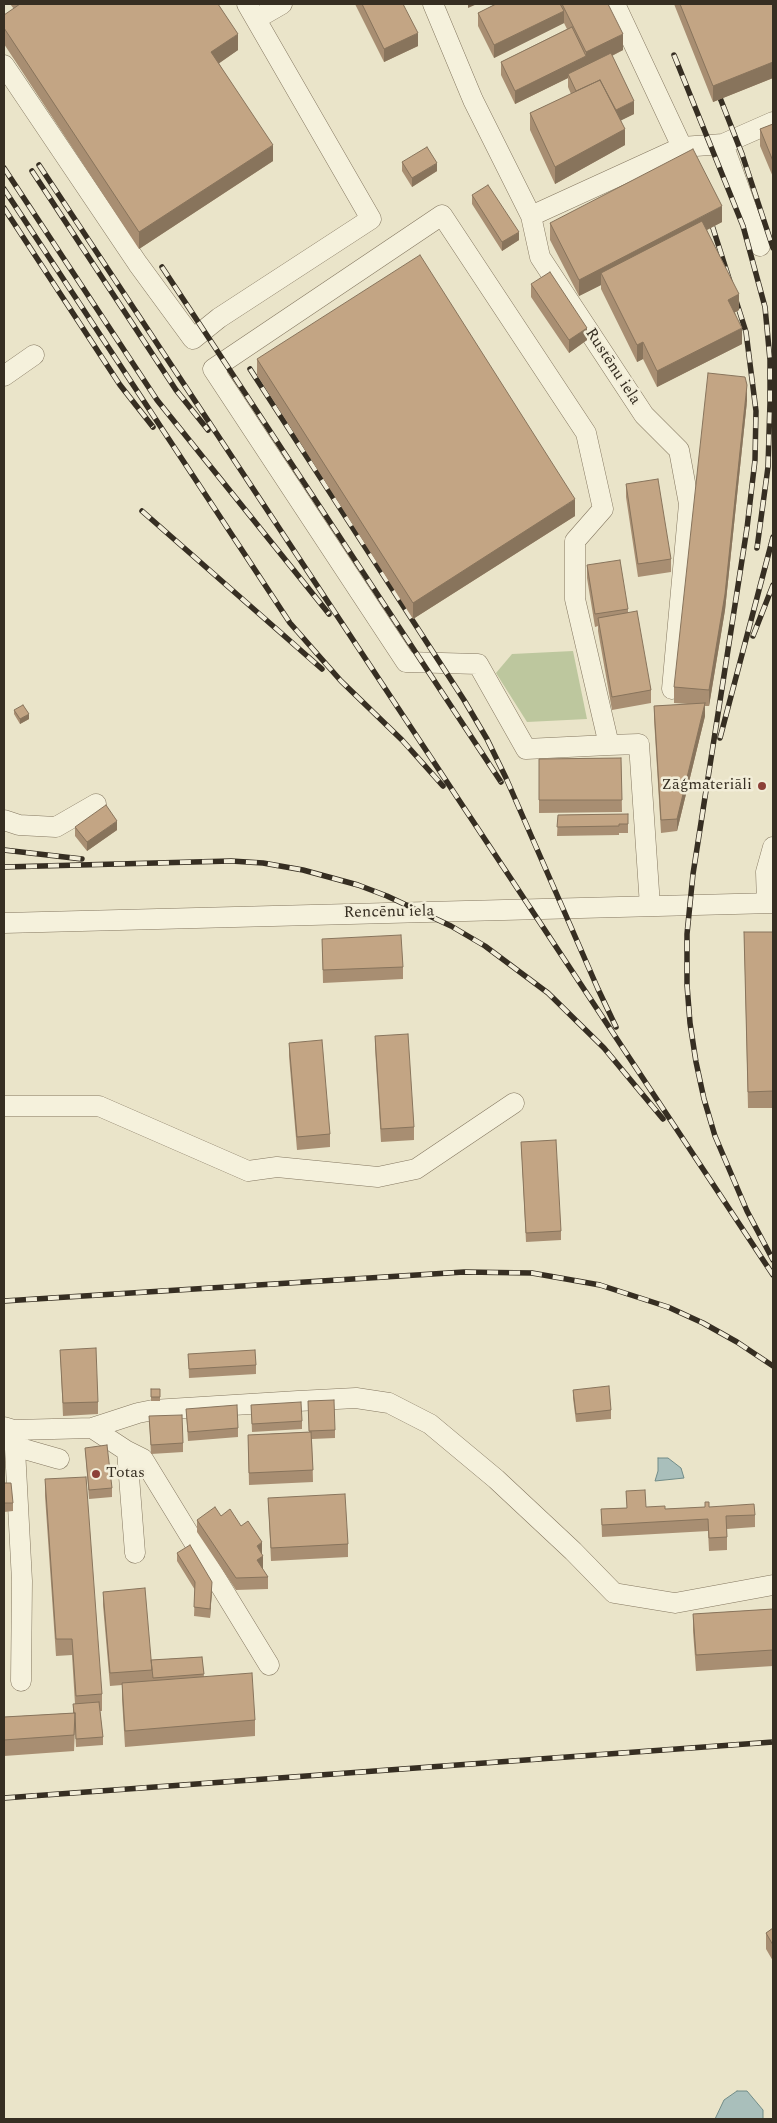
<!DOCTYPE html>
<meta charset="utf-8">
<style>
body{margin:0}
#map{position:relative;width:777px;height:2123px;overflow:hidden;background:#eae4c9;font-family:Spectral,serif}
canvas{display:block}
.frame{position:absolute;inset:0;border:5px solid #362e22;pointer-events:none}
</style>
<div id="map">
<canvas width="777" height="2123"></canvas>
<div class="frame"></div>
</div>
<script>
const c = document.querySelector('canvas').getContext('2d');
c.lineJoin = 'round';
function fillPath(path, color) {
  c.fillStyle = color;
  c.fill(path, 'evenodd');
}
function toPath(rows) {
  const path = new Path2D();
  for (const r of rows) {
    path.moveTo(r[0], r[1]);
    for (let i = 2; i < r.length; i += 2) path.lineTo(r[i], r[i + 1]);
  }
  return path;
}
function trace(path, color, width, dash) {
  c.strokeStyle = color;
  c.lineWidth = width;
  c.lineCap = dash ? 'butt' : 'round';
  c.setLineDash(dash || []);
  c.stroke(path);
}
function write(font, color, halo, rows, align = 'center') {
  c.font = font + ' Spectral,serif';
  c.lineWidth = 5;
  c.setLineDash([]);
  c.textBaseline = 'middle';
  c.strokeStyle = halo;
  c.fillStyle = color;
  for (const [text, x, y, turn = 0] of rows) {
    c.save();
    c.translate(x, y);
    c.rotate((+turn || 0) * Math.PI / 180);
    c.textAlign = isNaN(turn) ? turn : align;
    if (halo) c.strokeText(text, 0, 0);
    c.fillText(text, 0, 0);
    c.restore();
  }
}
fillPath(toPath([
 [573,651,587,719,527,722,496,673,512,654]
]), '#bdc79e');
const water = toPath([
 [658,1458,668,1458,681,1468,684,1478,655,1481,658,1471,658,1458],
 [737,2091,747,2091,763,2110,763,2119,715,2119,724,2100,737,2091]
]);
fillPath(water, '#a9bfbb');
trace(water, '#718c88', 1);
const minor = toPath([
 [433,4,473,100,531,216,540,257,644,415,679,450,689,504,672,689],
 [615,4,682,147,723,144],
 [256,19,282,4],
 [4,65,138,264,193,339,219,318,371,219,247,4],
 [531,216,682,147],
 [760,246,723,144,773,122],
 [4,376,34,355],
 [609,745,526,749,478,664,406,662,213,369,442,215,586,433,603,509,575,541,575,599,609,745,639,744,650,906],
 [4,820,19,825,56,827,96,804],
 [767,903,766,872,773,847],
 [4,923,773,903],
 [4,1106,99,1106,248,1171,277,1167,378,1177,416,1169,514,1103],
 [4,1427,14,1430,92,1428,138,1413,153,1410,298,1401,356,1398,389,1403,430,1424,496,1479,573,1551,614,1593,675,1603,773,1585],
 [92,1428,127,1451,135,1553],
 [14,1430,22,1581,21,1681],
 [15,1445,24,1449,59,1459],
 [127,1451,143,1459,269,1665]
]);
trace(minor, '#847760', 21);
trace(minor, '#f5f1dc', 20);
const rail = toPath([
 [674,55,743,226,765,307,770,360,770,402,768,467,757,548],
 [715,85,742,154,773,248],
 [39,165,773,1275],
 [4,168,157,400,329,614],
 [32,171,176,390,208,430],
 [4,189,290,623,341,681,402,740,443,786],
 [4,208,120,385,153,427],
 [712,225,746,332,756,411,755,460,747,528,693,874,687,934,687,985,690,1023,696,1062,704,1099,715,1136,747,1211,773,1260],
 [162,267,501,782],
 [250,369,464,700,487,739,506,778,598,989,616,1027],
 [142,511,322,669],
 [753,636,773,585],
 [720,738,773,537],
 [4,850,82,859],
 [4,867,231,861,263,863,303,870,358,885,387,896,451,926,485,946,548,993,604,1048,663,1119],
 [4,1301,464,1272,532,1273,600,1285,668,1307,703,1323,737,1342,773,1366],
 [4,1798,773,1742]
]);
trace(rail, '#362e22', 5.5);
trace(rail, '#f2edd8', 4, [11]);
fillPath(toPath([
 [10,4,218,4,238,50,219,63,273,161,139,249,4,44,4,15,14,9],
 [355,4,403,4,418,46,384,62],
 [496,4,608,4,623,50,612,56,634,114,621,120,625,145,555,184,530,130,530,113,571,94,568,87,568,78,515,104,501,75,501,62,567,29,564,23,494,58,478,26,478,13],
 [674,4,773,4,773,78,713,102],
 [773,124,773,177,760,146,760,129],
 [402,162,437,171,412,187,402,171],
 [472,195,519,240,502,251,472,204],
 [722,222,707,230,739,310,735,312,742,344,657,387,643,359,637,362,601,289,601,285,579,296,550,240,550,223],
 [531,284,587,340,569,353,531,297],
 [257,359,575,516,413,619,257,375],
 [747,401,725,610,709,706,705,706,705,716,677,831,661,833,654,719,654,706,688,704,674,703,674,687],
 [626,484,671,559,671,572,638,577,626,497],
 [587,565,628,609,628,613,651,690,651,703,612,710,598,631,598,626,595,627,587,578],
 [14,710,29,719,20,724,14,714],
 [621,758,622,812,539,813,539,759],
 [628,814,628,833,619,833,619,835,557,836,558,815],
 [75,827,117,830,87,851,75,836],
 [744,932,773,932,773,1108,748,1108],
 [322,939,403,967,403,979,323,983],
 [375,1036,414,1127,414,1140,381,1142,375,1048],
 [289,1043,330,1134,330,1147,297,1150,289,1056],
 [521,1142,561,1231,561,1240,526,1242],
 [60,1350,98,1402,98,1414,63,1416],
 [188,1354,256,1365,256,1374,189,1378],
 [151,1389,160,1389,160,1401,151,1401],
 [573,1390,611,1410,611,1419,576,1422,573,1398],
 [308,1401,335,1430,335,1438,312,1439,313,1482,249,1485,248,1435,309,1432],
 [251,1405,302,1421,302,1429,252,1432],
 [186,1409,238,1428,238,1437,188,1441],
 [149,1416,183,1443,183,1452,151,1454],
 [85,1448,112,1488,112,1497,89,1499],
 [45,1479,102,1694,102,1711,100,1711,103,1737,103,1745,76,1747,75,1729,74,1751,4,1756,4,1717,73,1713,73,1704,75,1704,72,1655,56,1656,45,1496],
 [4,1483,13,1503,13,1511,4,1512],
 [626,1491,646,1507,665,1509,709,1507,755,1515,755,1527,727,1529,727,1550,709,1551,708,1531,602,1537,601,1509,627,1508],
 [268,1498,348,1544,348,1557,271,1561],
 [221,1516,241,1526,262,1555,263,1568,262,1569,268,1577,268,1589,236,1590,197,1532,197,1520],
 [177,1553,212,1590,210,1618,194,1616,195,1590,177,1561],
 [103,1592,151,1660,202,1657,204,1677,255,1720,255,1736,125,1747,122,1699,122,1685,110,1686,103,1605],
 [773,1609,773,1666,696,1671,693,1631,693,1614],
 [773,1928,773,1961,766,1949,766,1933]
]), '#a88e72');
fillPath(toPath([
 [468,4,477,4,468,8],
 [564,11,564,23,494,58,494,45],
 [418,33,418,46,384,62,384,49],
 [238,34,238,50,211,69,211,52],
 [623,34,623,50,569,77,568,74,568,78,515,104,515,91,586,56,586,52],
 [773,62,773,78,713,102,713,86],
 [634,101,634,114,614,124,614,111],
 [625,129,625,145,555,184,555,167],
 [273,145,273,161,139,249,139,232],
 [437,163,437,171,412,187,412,178],
 [722,206,722,222,606,282,601,273,601,285,579,296,579,280],
 [519,232,519,240,502,251,502,242],
 [739,294,739,310,728,316,728,300],
 [587,328,587,340,569,353,569,340],
 [742,328,742,344,657,387,657,371],
 [643,342,643,359,637,362,637,345],
 [747,385,747,401,725,610,709,706,709,690],
 [575,499,575,516,413,619,413,603],
 [705,703,705,716,677,831,677,819],
 [29,714,29,719,20,724,20,719],
 [117,821,117,830,87,851,87,842],
 [262,1542,262,1555,257,1546],
 [263,1556,263,1568,257,1573,257,1560],
 [212,1582,212,1590,210,1618,210,1609]
]), '#88745c');
const building = toPath([
 [20,4,218,4,238,34,211,52,273,145,139,232,4,28,4,15,20,4],
 [362,4,403,4,418,33,384,49,362,4],
 [496,4,560,4,564,11,494,45,478,13,496,4],
 [562,4,608,4,623,34,586,52,562,4],
 [680,4,773,4,773,62,713,86,680,4],
 [572,27,586,56,515,91,501,62,572,27],
 [611,53,634,101,616,110,600,80,576,91,568,74,611,53],
 [600,80,625,129,555,167,530,113,600,80],
 [773,124,773,161,760,129,773,124],
 [427,147,437,163,412,178,402,162,427,147],
 [693,149,722,206,579,280,550,223,693,149],
 [488,185,519,232,502,242,472,195,488,185],
 [702,221,739,294,728,300,742,328,657,371,643,342,637,345,601,273,702,221],
 [420,255,575,499,413,603,257,359,420,255],
 [550,272,587,328,569,340,531,284,550,272],
 [708,373,745,377,747,385,725,594,709,690,674,687,708,373],
 [658,479,671,559,638,564,626,484,658,479],
 [620,560,628,609,595,614,587,565,620,560],
 [637,611,651,690,612,697,598,618,637,611],
 [705,703,677,819,661,820,654,706,705,703],
 [23,705,29,714,20,719,14,710,23,705],
 [621,758,622,800,539,800,539,759,621,758],
 [106,805,117,821,87,842,75,827,106,805],
 [628,814,628,824,619,824,619,826,557,827,558,815,628,814],
 [744,932,773,932,773,1091,748,1092,744,932],
 [401,935,403,967,323,970,322,939,401,935],
 [408,1034,414,1127,381,1129,375,1036,408,1034],
 [322,1040,330,1134,297,1137,289,1043,322,1040],
 [556,1140,561,1231,526,1233,521,1142,556,1140],
 [96,1348,98,1402,63,1403,60,1350,96,1348],
 [255,1350,256,1365,189,1369,188,1354,255,1350],
 [609,1386,611,1410,576,1414,573,1390,609,1386],
 [151,1389,160,1389,160,1397,151,1397,151,1389],
 [334,1400,335,1430,309,1431,308,1401,334,1400],
 [301,1402,302,1421,252,1424,251,1405,301,1402],
 [237,1405,238,1428,188,1432,186,1409,237,1405],
 [182,1415,183,1443,151,1445,149,1416,182,1415],
 [311,1432,313,1470,249,1473,248,1435,311,1432],
 [107,1445,112,1488,89,1490,85,1448,107,1445],
 [86,1477,102,1694,76,1696,72,1639,56,1639,45,1479,86,1477],
 [4,1483,11,1483,13,1503,4,1503,4,1483],
 [645,1490,646,1507,665,1506,665,1509,705,1507,705,1502,709,1502,709,1507,754,1504,755,1515,726,1516,727,1537,709,1538,708,1519,602,1525,601,1509,627,1508,626,1491,645,1490],
 [345,1494,348,1544,271,1548,268,1498,345,1494],
 [215,1507,221,1516,230,1509,241,1526,248,1521,262,1542,257,1546,263,1556,257,1560,268,1577,236,1578,197,1520,215,1507],
 [190,1545,212,1582,210,1609,194,1607,195,1582,177,1553,190,1545],
 [145,1588,152,1670,110,1673,103,1592,145,1588],
 [773,1609,773,1650,696,1655,693,1614,773,1609],
 [202,1657,204,1674,153,1678,151,1660,202,1657],
 [252,1673,255,1720,125,1731,122,1683,252,1673],
 [99,1702,103,1737,76,1739,75,1713,74,1713,73,1704,99,1702],
 [75,1713,74,1735,4,1740,4,1717,75,1713],
 [773,1928,773,1945,766,1933,773,1928]
]);
fillPath(building, '#c3a584');
trace(building, '#88745c', 1);
for (const [x, y, r, color] of [
 [762,786,5,"#8c4037"],
 [96,1474,5,"#8c4037"]
]) {
  const dot = new Path2D();
  dot.arc(x, y, r, 0, 2 * Math.PI);
  c.fillStyle = color;
  c.fill(dot);
  trace(dot, '#f2edd8', 2);
}
write('16px', '#362e22', '#f2edd8', [
 ["Rustēnu iela",612,367,57],
 ["Rencēnu iela",389,913,-1]
]);
write('16px', '#362e22', '#f2edd8', [
 ["Zāģmateriāli",752,786],
 ["Totas",106,1474,"left"]
], 'right');
</script>
